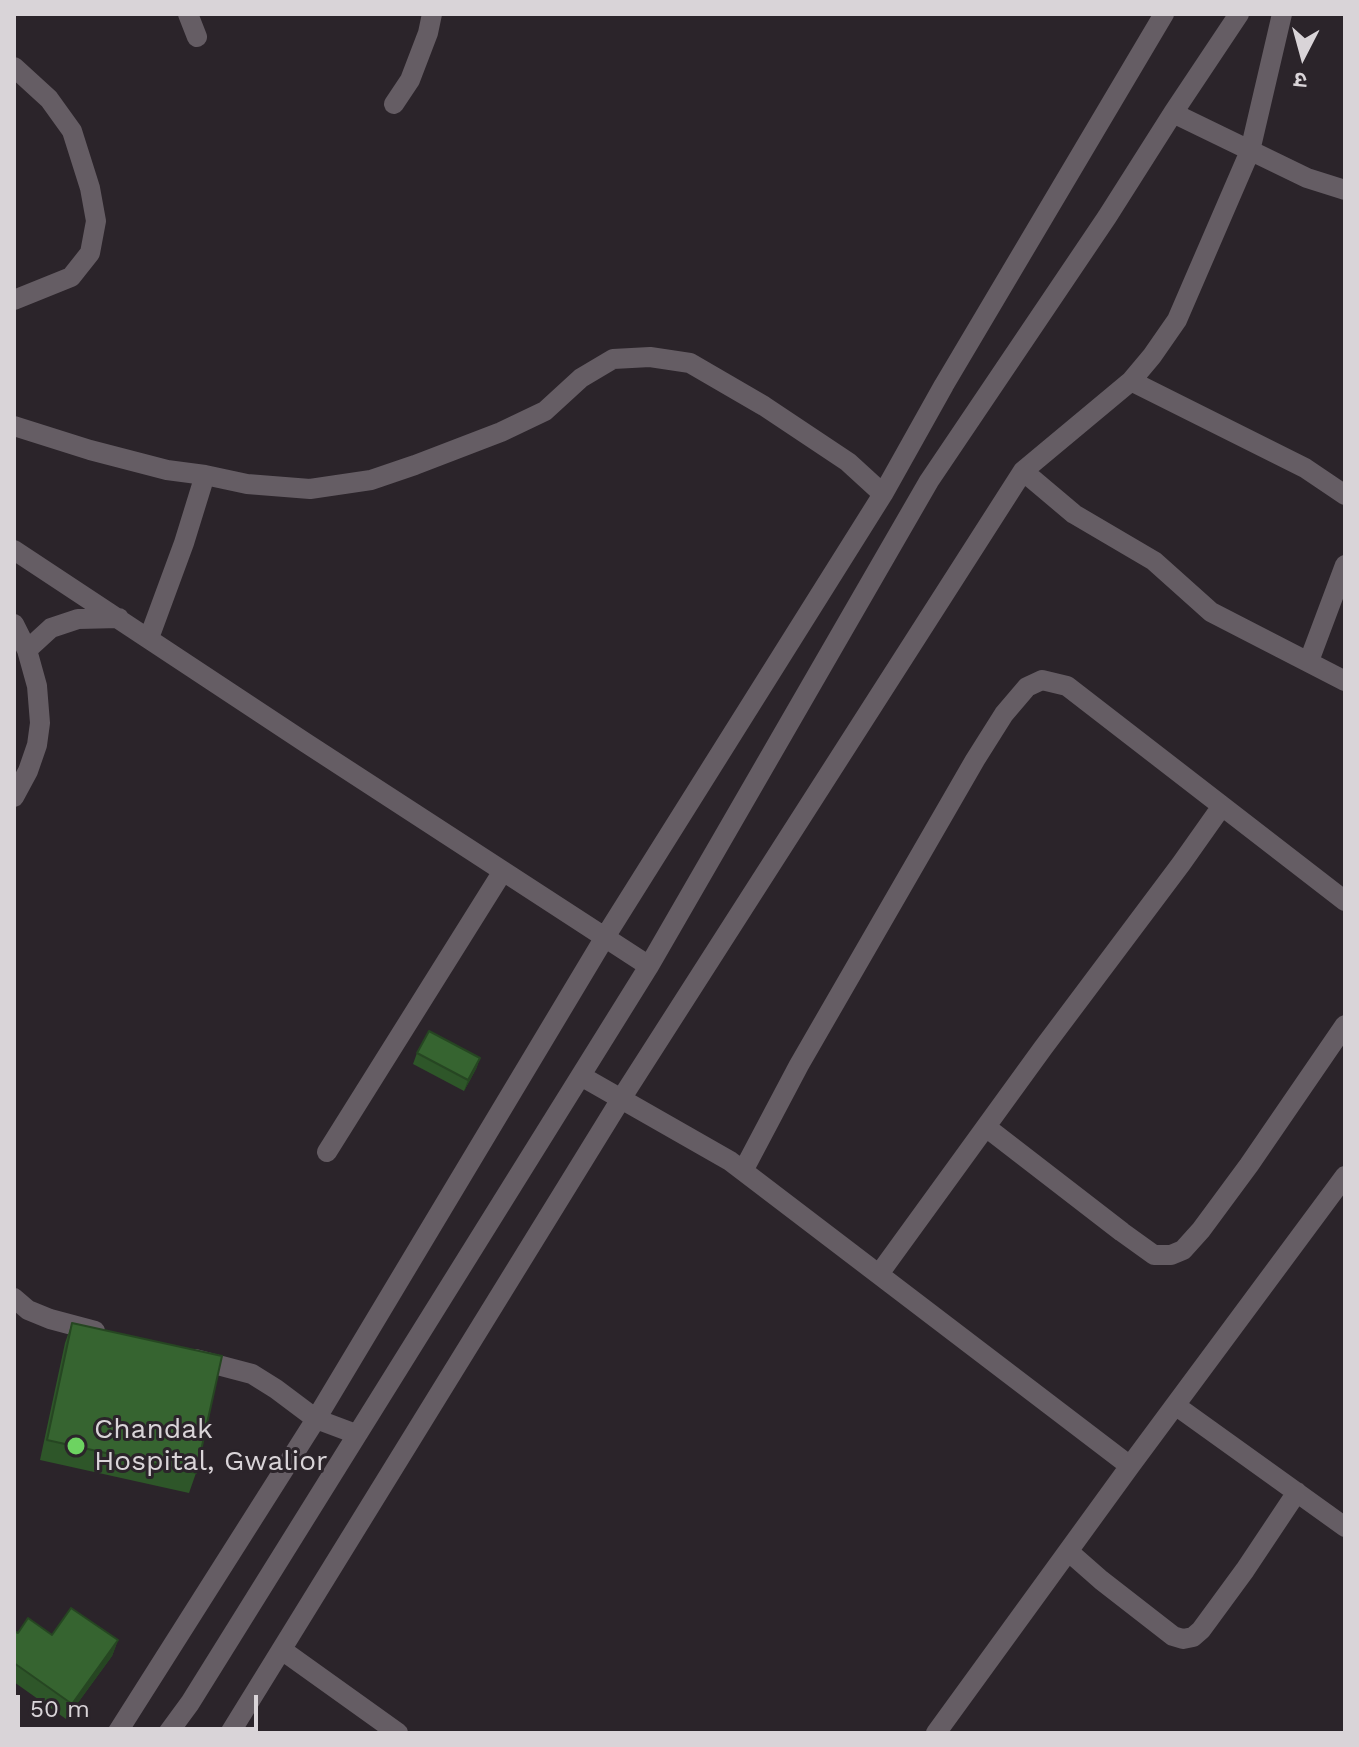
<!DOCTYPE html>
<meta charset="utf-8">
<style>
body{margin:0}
#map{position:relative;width:1359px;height:1747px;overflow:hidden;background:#2b242a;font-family:"Work Sans","Noto Sans Devanagari",sans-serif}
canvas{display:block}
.frame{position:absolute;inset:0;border:16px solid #d9d4d8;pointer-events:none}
.north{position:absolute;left:1263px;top:16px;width:80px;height:80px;-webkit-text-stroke:6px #2b242a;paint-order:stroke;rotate:186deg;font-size:22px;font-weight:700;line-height:32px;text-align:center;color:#d9d4d8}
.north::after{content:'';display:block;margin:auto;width:28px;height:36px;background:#d9d4d8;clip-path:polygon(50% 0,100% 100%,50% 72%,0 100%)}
.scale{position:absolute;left:16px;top:1695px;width:242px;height:36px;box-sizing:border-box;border:4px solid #d9d4d8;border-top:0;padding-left:10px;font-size:24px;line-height:28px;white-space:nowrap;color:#d9d4d8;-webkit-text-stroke:6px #2b242a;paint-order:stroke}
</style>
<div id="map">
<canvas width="1359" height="1747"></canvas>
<div class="frame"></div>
<div class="north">उ</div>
<div class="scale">50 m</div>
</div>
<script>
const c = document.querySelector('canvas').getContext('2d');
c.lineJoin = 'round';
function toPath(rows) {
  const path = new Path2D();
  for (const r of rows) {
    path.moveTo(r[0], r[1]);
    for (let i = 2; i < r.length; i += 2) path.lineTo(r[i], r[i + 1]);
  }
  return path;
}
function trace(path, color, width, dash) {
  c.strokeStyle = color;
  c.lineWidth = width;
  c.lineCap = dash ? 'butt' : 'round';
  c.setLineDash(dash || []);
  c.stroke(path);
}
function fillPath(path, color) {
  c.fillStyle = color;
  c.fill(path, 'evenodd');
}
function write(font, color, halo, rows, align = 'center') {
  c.font = font + ' "Work Sans",sans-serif';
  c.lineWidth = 6;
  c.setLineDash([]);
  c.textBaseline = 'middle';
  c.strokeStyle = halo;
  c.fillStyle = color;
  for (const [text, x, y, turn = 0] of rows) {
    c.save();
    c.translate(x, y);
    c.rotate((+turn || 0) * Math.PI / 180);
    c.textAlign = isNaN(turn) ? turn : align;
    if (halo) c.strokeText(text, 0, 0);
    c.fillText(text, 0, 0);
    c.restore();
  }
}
trace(toPath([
 [188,14,197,37],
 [14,67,49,99,72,131,90,188,96,221,90,253,71,277,14,300],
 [394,104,410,80,428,33,432,14],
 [1173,113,1307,178,1345,190],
 [1131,381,1305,468,1345,495],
 [14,426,90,450,167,470,205,475,247,484,310,489,371,480,415,465,501,432,545,411,581,378,613,359,650,357,690,363,764,406,848,462,883,494],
 [1023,471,1074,514,1154,561,1211,612,1345,681],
 [14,550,306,743,649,966],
 [14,624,27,650,37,686,40,723,37,745,28,771,14,797],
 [149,638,184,543,205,475],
 [27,650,51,628,78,619,119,618],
 [1309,661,1345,565],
 [581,1076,730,1161,1130,1466],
 [986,1127,1122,1232,1154,1255,1171,1255,1183,1250,1201,1230,1249,1165,1345,1025],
 [327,1152,503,871],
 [743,1171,799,1065,975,760,1004,714,1027,687,1042,680,1067,686,1345,901],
 [879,1274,1043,1048,1181,864,1222,806],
 [14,1298,28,1310,50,1319,95,1331],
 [195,1359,252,1374,276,1389,316,1419,356,1434],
 [1175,1405,1345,1527],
 [1068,1551,1101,1580,1173,1636,1183,1639,1193,1637,1201,1630,1245,1570,1297,1492],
 [282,1650,398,1733],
 [117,1733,316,1419,605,937,883,494,944,385,1164,14],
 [168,1733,190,1703,649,966,929,481,1107,217,1173,113,1239,14],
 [230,1733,621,1099,1023,471,1131,381,1152,356,1177,320,1250,151,1282,14],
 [936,1733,1130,1466,1345,1176]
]), '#655d64', 20);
fillPath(toPath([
 [417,1053,480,1058,476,1069,464,1091,413,1064],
 [72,1323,196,1473,189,1493,40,1460,65,1343],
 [14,1631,18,1633,118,1640,112,1656,66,1719,14,1682]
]), '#2e5629');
fillPath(toPath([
 [480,1058,476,1069,464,1091,468,1080],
 [118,1640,112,1656,66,1719,72,1704]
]), '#264622');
const building = toPath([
 [429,1031,480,1058,468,1080,417,1053,429,1031],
 [72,1323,222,1356,196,1473,47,1440,72,1323],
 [71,1608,118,1640,72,1704,14,1663,14,1631,18,1633,28,1618,52,1635,71,1608]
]);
fillPath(building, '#366430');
trace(building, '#264622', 2);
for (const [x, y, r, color] of [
 [76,1446,10,"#6dd361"]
]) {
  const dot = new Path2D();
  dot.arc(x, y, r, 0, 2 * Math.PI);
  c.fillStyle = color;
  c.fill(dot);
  trace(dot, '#2b242a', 3);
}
write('28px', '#d9d4d8', '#2b242a', [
 ["Chandak",94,1430],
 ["Hospital, Gwalior",94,1462]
], 'left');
</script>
